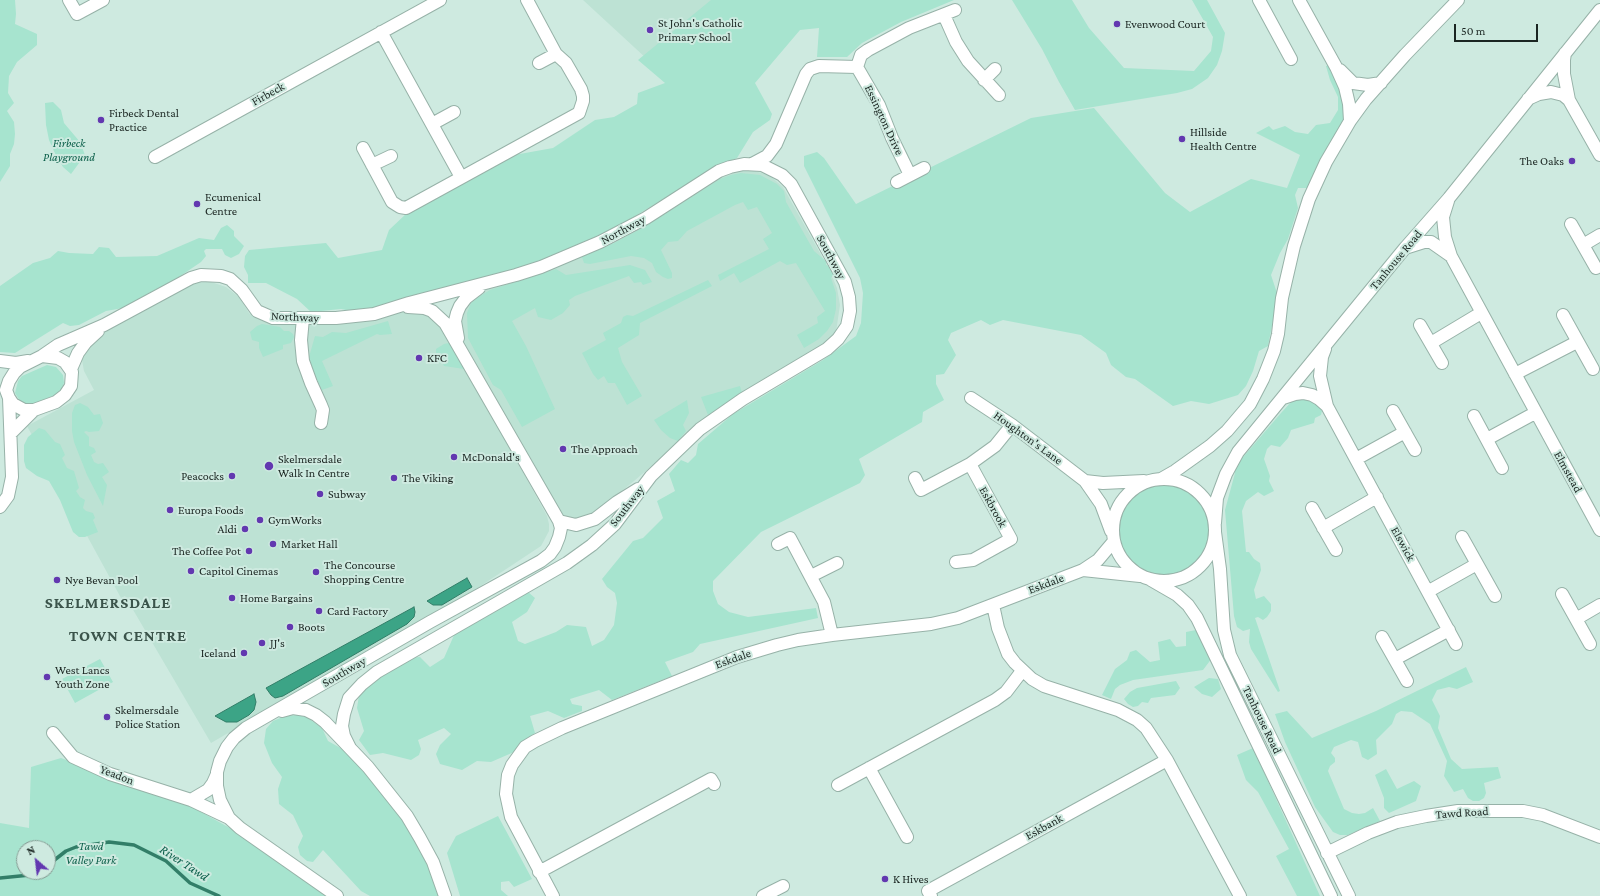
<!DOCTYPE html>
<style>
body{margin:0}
#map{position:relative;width:1600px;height:896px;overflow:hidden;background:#ceeae0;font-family:"Crimson Pro",serif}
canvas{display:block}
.north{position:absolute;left:16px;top:840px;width:40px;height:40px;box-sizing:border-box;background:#ceeae0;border:1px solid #869c94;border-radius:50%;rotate:332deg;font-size:11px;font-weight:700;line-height:16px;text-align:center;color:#1b2622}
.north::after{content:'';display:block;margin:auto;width:14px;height:18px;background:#6238b0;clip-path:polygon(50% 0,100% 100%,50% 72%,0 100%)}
.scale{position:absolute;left:1454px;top:24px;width:84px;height:18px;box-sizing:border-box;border:2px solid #1b2622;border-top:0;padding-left:5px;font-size:12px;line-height:14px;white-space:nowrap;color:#1b2622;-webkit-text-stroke:3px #ceeae0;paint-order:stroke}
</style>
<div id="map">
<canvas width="1600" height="896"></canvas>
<div class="north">N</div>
<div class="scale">50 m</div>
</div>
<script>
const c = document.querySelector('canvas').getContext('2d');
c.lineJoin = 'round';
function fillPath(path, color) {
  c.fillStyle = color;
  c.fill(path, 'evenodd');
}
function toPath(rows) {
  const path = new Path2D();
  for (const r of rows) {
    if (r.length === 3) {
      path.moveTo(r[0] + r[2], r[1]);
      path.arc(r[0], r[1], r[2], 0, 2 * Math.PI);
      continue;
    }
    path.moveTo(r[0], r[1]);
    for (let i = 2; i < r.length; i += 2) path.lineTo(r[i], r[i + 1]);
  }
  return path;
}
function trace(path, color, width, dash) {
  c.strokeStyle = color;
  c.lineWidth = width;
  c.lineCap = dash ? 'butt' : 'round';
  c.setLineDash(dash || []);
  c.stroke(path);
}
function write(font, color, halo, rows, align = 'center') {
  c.font = font + ' "Crimson Pro",serif';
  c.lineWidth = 4;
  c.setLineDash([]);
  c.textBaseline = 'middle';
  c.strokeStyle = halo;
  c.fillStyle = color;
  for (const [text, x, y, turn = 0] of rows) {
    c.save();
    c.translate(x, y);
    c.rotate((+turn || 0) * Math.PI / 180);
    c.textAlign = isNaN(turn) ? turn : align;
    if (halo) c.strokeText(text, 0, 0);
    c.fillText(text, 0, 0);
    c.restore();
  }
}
fillPath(toPath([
 [583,0,723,0,647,59],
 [751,170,769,175,783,187,829,269,837,288,840,305,836,332,829,342,718,409,634,481,595,513,589,517,573,520,562,515,556,510,463,340,460,322,463,308,482,291,579,257,618,240,663,214,718,178,740,171],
 [203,282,211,282,226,287,239,297,249,313,254,317,271,324,324,324,375,319,410,310,433,316,447,333,547,516,549,524,549,531,541,546,479,587,211,743,125,596,121,598,27,426,94,390,84,371,82,360,83,353,95,337,185,287,194,283]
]), '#bde2d4');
fillPath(toPath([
 [0,0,15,0,16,14,15,24,37,34,37,45,17,62,9,76,8,93,14,103,7,111,14,122,15,134,14,144,10,154,10,166,0,182],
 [711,0,954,0,901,22,862,43,847,57,817,57,819,28,800,30,755,83,772,114,770,120,753,132,737,158,711,170,632,218,583,244,548,259,491,277,373,308,351,311,341,309,311,312,297,299,266,283,248,283,248,275,244,267,245,256,249,250,326,243,338,258,382,250,389,230,407,213,514,155,553,148,595,120,614,117,637,104,638,93,665,83,638,60],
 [1012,0,1072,0,1089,28,1124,68,1194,71,1211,51,1213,37,1192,0,1207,0,1225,33,1222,51,1217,65,1208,78,1192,89,1177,93,1075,110,1059,82,1042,49],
 [1338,61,1349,120,1308,188,1298,188,1295,195,1298,208,1288,239,1280,253,1271,275,1278,296,1268,346,1259,351,1253,371,1246,386,1238,395,1209,404,1191,401,1173,406,1135,379,1126,377,1111,365,1106,353,1081,335,1003,320,990,325,981,320,951,333,948,340,956,355,944,374,936,375,936,384,944,400,923,412,922,422,859,459,865,475,860,483,761,532,713,581,713,591,718,604,729,612,748,617,816,608,818,618,700,644,693,652,665,662,672,676,612,700,599,690,570,699,572,704,582,706,582,711,564,718,548,711,530,716,535,733,524,741,514,752,491,762,477,761,462,770,440,764,436,754,440,745,451,734,444,728,418,740,421,749,419,755,411,760,383,753,370,755,359,740,364,731,357,708,360,689,406,658,420,657,430,667,444,658,455,633,528,592,535,598,527,612,512,622,518,641,525,644,556,632,567,625,586,627,592,646,604,640,614,625,617,603,615,593,607,587,602,579,633,541,643,538,663,518,657,501,675,491,669,474,681,460,688,463,696,455,698,444,733,414,823,360,856,336,861,323,863,293,860,278,804,166,804,156,817,152,824,158,856,204,1031,118,1094,108,1165,193,1190,212,1251,179,1287,188,1300,155,1256,133,1269,126,1273,130,1285,126,1295,132,1308,134,1316,125,1330,123,1338,110,1338,97,1330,80,1326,66],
 [53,102,61,110,64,123,80,142,85,155,71,174,63,167,57,158,49,140,46,125,45,103],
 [741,173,760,175,777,184,784,191,786,202,814,251,827,262,826,265,833,267,834,273,831,278,836,293,836,309,833,322,827,331,819,339,804,348,797,335,818,323,817,317,825,311,796,263,787,265,780,261,740,283,734,273,720,281,718,275,769,249,763,239,772,233,757,207,748,210,743,202,735,205,687,231,678,241,668,242,661,250,672,273,672,278,668,279,663,277,656,272,652,263,644,258,631,256,590,264,584,263,582,257,614,243,646,226,720,179,731,175],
 [227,225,234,231,234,236,244,246,239,254,231,258,225,255,222,249,206,249,204,251,206,256,201,262,173,281,169,286,160,287,123,308,106,311,79,325,70,326,63,323,15,353,0,352,0,286,33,263,50,258,58,251,69,253,93,254,99,247,109,248,116,257,157,256,199,238,214,240,221,228],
 [630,265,645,270,652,282,643,285,641,282,634,283,629,276,575,296,569,300,570,305,563,313,551,320,538,317,535,308,512,321,526,346,555,409,522,427,501,390,493,385,468,338,467,313,471,303,480,296,490,290,556,269,566,275],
 [708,280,712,286,640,323,639,335,618,348,622,362,642,396,627,405,615,383,608,383,604,376,598,380,593,374,582,353,606,340,603,333,621,323,623,317,627,315,633,316],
 [388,321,392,334,380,335,377,334,322,361,333,386,322,390,313,371,309,357,315,336,323,337,332,332,346,333],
 [262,324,280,327,284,331,289,331,293,334,294,337,291,343,283,345,283,349,263,357,259,348,259,342,252,340,250,332,257,326],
 [453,342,467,366,464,369,444,366,442,362,441,356,436,353,436,349,444,344],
 [47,365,56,367,63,375,64,383,61,390,55,395,33,404,27,404,20,401,15,393,18,381,22,376],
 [740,386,742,393,708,415,701,397],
 [1308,398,1319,406,1322,411,1321,415,1315,418,1314,423,1291,430,1288,438,1280,447,1271,445,1267,449,1264,459,1270,476,1269,481,1274,491,1264,496,1258,492,1246,501,1242,511,1246,552,1249,552,1254,559,1260,563,1261,570,1254,590,1256,599,1264,596,1271,604,1271,611,1267,617,1263,620,1258,617,1255,618,1280,691,1278,692,1251,649,1249,642,1250,629,1243,631,1237,627,1234,616,1225,510,1235,473,1233,467,1238,459,1244,456,1281,413,1292,401,1299,399],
 [687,400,689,413,683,425,686,431,678,441,670,438,661,430,654,420],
 [80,403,88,407,94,415,100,414,103,423,99,431,89,432,86,431,84,432,89,437,89,446,94,448,96,452,91,455,94,462,98,464,103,463,109,472,102,477,107,485,103,506,87,475,74,442,72,431,72,413,75,405],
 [39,428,45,430,55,442,60,444,65,455,62,458,67,468,74,471,79,488,76,491,80,497,85,500,83,508,86,511,93,513,95,518,93,520,98,532,85,537,79,537,73,532,60,500,49,481,37,476,26,468,24,461,24,445,28,437],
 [1164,530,46],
 [1196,630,1212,658,1203,670,1133,680,1120,685,1115,689,1111,699,1102,695,1115,669,1127,660,1130,652,1136,650,1150,662,1160,660,1158,642,1170,639,1176,647,1186,646,1186,632],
 [100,659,113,682,75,703,62,679],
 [1466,667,1473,682,1457,689,1449,687,1437,690,1432,700,1440,716,1438,728,1451,759,1462,769,1498,767,1501,778,1484,783,1486,793,1484,798,1479,801,1473,801,1468,798,1463,789,1454,792,1444,776,1447,761,1430,724,1412,712,1401,711,1396,714,1392,724,1376,740,1377,754,1368,760,1362,757,1358,742,1351,740,1334,747,1331,753,1335,758,1335,762,1330,766,1328,771,1344,809,1352,813,1359,814,1365,813,1373,808,1380,821,1348,835,1340,835,1333,832,1315,807,1285,742,1275,714,1287,711,1312,738,1376,711],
 [1209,678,1218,679,1221,689,1212,697,1202,694,1194,687],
 [1176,681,1180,688,1175,695,1151,698,1148,703,1142,702,1138,706,1133,707,1128,704,1124,699,1130,692,1137,688],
 [298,715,308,718,322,728,328,741,344,750,364,766,396,808,426,858,440,896,370,896,361,891,323,850,313,862,307,861,300,855,298,847,303,836,293,815,279,804,278,789,282,777,272,763,264,743,266,729,273,721,285,716],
 [1253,748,1320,896,1297,896,1276,856,1289,849,1258,792,1246,780,1237,755],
 [61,758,190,806,248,838,328,896,0,896,0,823,29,828,31,767],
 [24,848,48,848,48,872,24,872],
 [1386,769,1397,789,1414,781,1421,786,1416,801,1389,813,1384,808,1384,798,1375,775],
 [498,816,532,879,514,887,509,881,501,882,501,890,508,896,460,896,447,853,456,836]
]), '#a7e4cf');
const water = toPath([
 [467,578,472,587,442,605,433,605,427,601,467,578],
 [414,607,415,612,414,617,407,624,283,696,275,698,271,695,266,688,414,607],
 [254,694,256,702,254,710,249,715,237,722,226,722,215,716,254,694]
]);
fillPath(water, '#3ca486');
trace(water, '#327e68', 1);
trace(toPath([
 [48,865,66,851,76,847,109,842,134,845,166,861,190,883,219,896],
 [0,878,30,875,36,872]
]), '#327e68', 3.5);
const minor = toPath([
 [69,0,77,14,103,0],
 [527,0,556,54,539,63],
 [1259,0,1291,59],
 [1299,0,1336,67,1345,87,1349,104,1350,121],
 [944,15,956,42,968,61,999,95],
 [381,32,461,177],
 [1565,53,1564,60,1564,74,1569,100,1600,155],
 [857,67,879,105,892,138,910,175],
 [1340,70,1353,83,1368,85,1381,83],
 [984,80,995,69],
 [1528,99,1539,94,1551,92,1563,95,1569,100],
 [432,124,454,112],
 [363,148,392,202,400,207,406,208,579,113,583,101,583,96,581,89,566,63,556,54],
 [155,157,440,0],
 [752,164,767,156,776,144,806,74,810,69,819,66,857,67,861,55,868,50,909,28,955,10],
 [372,165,391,156],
 [897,182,924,168],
 [1448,201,1443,217,1445,237,1451,256,1600,530],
 [1571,224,1596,268],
 [1583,245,1600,235],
 [1405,248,1424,242,1431,242,1451,256],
 [1563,315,1593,369],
 [303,318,301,340,303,361,311,383,321,405,323,410,321,423],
 [1420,325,1442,363],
 [458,338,455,321,457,313,460,306,466,298,479,288],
 [1431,343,1481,313],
 [1325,349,1322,357,1320,376,1327,406,1456,644],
 [42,356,58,345,104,325,191,278,201,275,221,276,230,279,242,290,257,311,273,318,336,318,374,314,409,303,516,275,541,267,600,242,646,218,719,171,730,167,744,164,762,165,782,175,791,184,845,282,849,297,850,311,847,326,838,339,827,349,743,399,700,429,651,476,615,524,592,545,567,563,377,672,362,684,349,698,344,714,342,726,344,736,350,748],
 [42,356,58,358,65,362,72,372,71,386,65,395,56,402,34,410,24,410,13,404,9,398,6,390,9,381,14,373,20,367,42,356],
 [0,361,16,363,28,361],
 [71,369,78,353,86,342,98,331],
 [1515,374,1577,342],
 [971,398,1012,425,1085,481,1101,504,1111,531],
 [1283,398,1295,394,1303,393,1312,395,1319,399,1327,406],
 [1393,411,1415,450],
 [1474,416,1502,468],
 [11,433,34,410],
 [1487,439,1535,413],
 [1356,459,1405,432],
 [915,478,921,490,970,464,995,446,1012,425],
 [1164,530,51],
 [1161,479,1175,471,1210,446,1227,431,1250,404,1263,379,1274,351,1278,334,1282,298,1294,246,1309,199,1326,162,1350,121,1366,99,1405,55,1458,0],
 [1085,481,1103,483,1144,481],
 [0,507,8,496,12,477,9,398],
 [1312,508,1336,550],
 [559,521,576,525,595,519,617,502,638,489],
 [1215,523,1217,498,1226,474,1238,452,1405,248,1449,198,1600,10],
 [1323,528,1377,497],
 [1215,532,1220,569,1224,630,1230,655,1349,896],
 [1462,537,1495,596],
 [778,544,790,538,824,602,832,635],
 [956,562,973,560,1011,539,970,464],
 [1083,570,1140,576],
 [811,576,837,563],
 [1151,580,1177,595,1188,605,1197,618,1331,896],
 [1429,591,1477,564],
 [1562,594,1590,644],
 [993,605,998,628,1008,654,1015,663,1032,679,1044,686,1118,710,1137,720,1146,728,1167,760,1240,896],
 [1576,619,1600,605],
 [1382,637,1407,681],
 [1395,659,1449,630],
 [282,711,293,708,306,710,316,715,325,722,368,767,407,816,420,838,433,862,445,896],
 [53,733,73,757,110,774,191,800,229,818],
 [869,768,907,837],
 [838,785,995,700,1006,692,1022,671],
 [191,800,208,790,213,783,217,774],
 [1327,853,1368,833,1397,822,1426,816,1458,811,1523,811,1543,815,1600,837],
 [539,872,711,779,714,784],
 [337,896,240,828,229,818,220,800,217,786,217,772,220,761,227,747,234,738,246,728,430,622,541,561,550,554,555,547,559,537,561,528,559,521,445,323,432,311,424,308,408,307],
 [553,896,511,817,506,794,508,775,512,765,525,747,535,741,562,728,737,657,777,645,798,640,832,635,931,624,958,618,1083,570,1098,560,1114,541],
 [763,896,783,886],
 [931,896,928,891,1167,760]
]);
trace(minor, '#97b2a8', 14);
trace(minor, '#fff', 12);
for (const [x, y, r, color] of [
 [1117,24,4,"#6238b0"],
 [650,30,4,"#6238b0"],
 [101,120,4,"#6238b0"],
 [1182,139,4,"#6238b0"],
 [1572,161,4,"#6238b0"],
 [197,204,4,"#6238b0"],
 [419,358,4,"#6238b0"],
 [563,449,4,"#6238b0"],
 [454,457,4,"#6238b0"],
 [269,466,5,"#6238b0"],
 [232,476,4,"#6238b0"],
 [394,478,4,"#6238b0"],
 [320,494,4,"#6238b0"],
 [170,510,4,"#6238b0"],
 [260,520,4,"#6238b0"],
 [245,529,4,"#6238b0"],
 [273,544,4,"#6238b0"],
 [249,551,4,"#6238b0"],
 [191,571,4,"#6238b0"],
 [316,572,4,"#6238b0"],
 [57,580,4,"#6238b0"],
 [232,598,4,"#6238b0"],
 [319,611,4,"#6238b0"],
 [290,627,4,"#6238b0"],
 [262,643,4,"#6238b0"],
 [244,653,4,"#6238b0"],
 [47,677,4,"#6238b0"],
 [107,717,4,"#6238b0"],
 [885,879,4,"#6238b0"]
]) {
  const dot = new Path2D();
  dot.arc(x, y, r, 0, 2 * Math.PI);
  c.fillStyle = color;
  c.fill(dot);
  trace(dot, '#ceeae0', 1.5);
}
write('12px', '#1b2622', '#ceeae0', [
 ["St John's Catholic",658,23],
 ["Primary School",658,37],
 ["Evenwood Court",1125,24],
 ["Firbeck Dental",109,113],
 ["Practice",109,127],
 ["Hillside",1190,132],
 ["Health Centre",1190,146],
 ["The Oaks",1564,161,"right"],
 ["Ecumenical",205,197],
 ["Centre",205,211],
 ["KFC",427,358],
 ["The Approach",571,449],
 ["McDonald's",462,457],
 ["Skelmersdale",278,459],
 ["Walk In Centre",278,473],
 ["Peacocks",224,476,"right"],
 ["The Viking",402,478],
 ["Subway",328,494],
 ["Europa Foods",178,510],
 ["GymWorks",268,520],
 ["Aldi",237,529,"right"],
 ["Market Hall",281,544],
 ["The Coffee Pot",241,551,"right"],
 ["The Concourse",324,565],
 ["Shopping Centre",324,579],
 ["Capitol Cinemas",199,571],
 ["Nye Bevan Pool",65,580],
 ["Home Bargains",240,598],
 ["Card Factory",327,611],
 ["Boots",298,627],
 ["JJ's",270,643],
 ["Iceland",236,653,"right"],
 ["West Lancs",55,670],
 ["Youth Zone",55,684],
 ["Skelmersdale",115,710],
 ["Police Station",115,724],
 ["K Hives",893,879]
], 'left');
write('12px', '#1b2622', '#ceeae0', [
 ["Firbeck",268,94,-29],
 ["Essington Drive",884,120,65],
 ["Northway",623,230,-28],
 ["Southway",831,257,62],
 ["Tanhouse Road",1396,260,-50],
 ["Northway",295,317,3],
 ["Houghton's Lane",1028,438,36],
 ["Elmstead",1568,472,61],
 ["Southway",627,506,-52],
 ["Eskbrook",993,507,61],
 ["Elswick",1403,544,61],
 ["Eskdale",1046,584,-21],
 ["Eskdale",733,659,-20],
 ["Southway",344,672,-30],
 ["Tanhouse Road",1262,720,64],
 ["Yeadon",117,775,21],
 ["Tawd Road",1462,813,-4],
 ["Eskbank",1044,827,-29]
]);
write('italic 12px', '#0d604b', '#ceeae0', [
 ["Firbeck",69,143],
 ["Playground",69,157],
 ["Tawd",91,846],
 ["Valley Park",91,860]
]);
write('italic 13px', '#0b5f4b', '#ceeae0', [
 ["River Tawd",184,863,33]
]);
c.letterSpacing = '1px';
write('bold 16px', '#3b544b', '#ceeae0', [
 ["SKELMERSDALE",108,603],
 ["TOWN CENTRE",128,636]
]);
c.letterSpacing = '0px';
</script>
